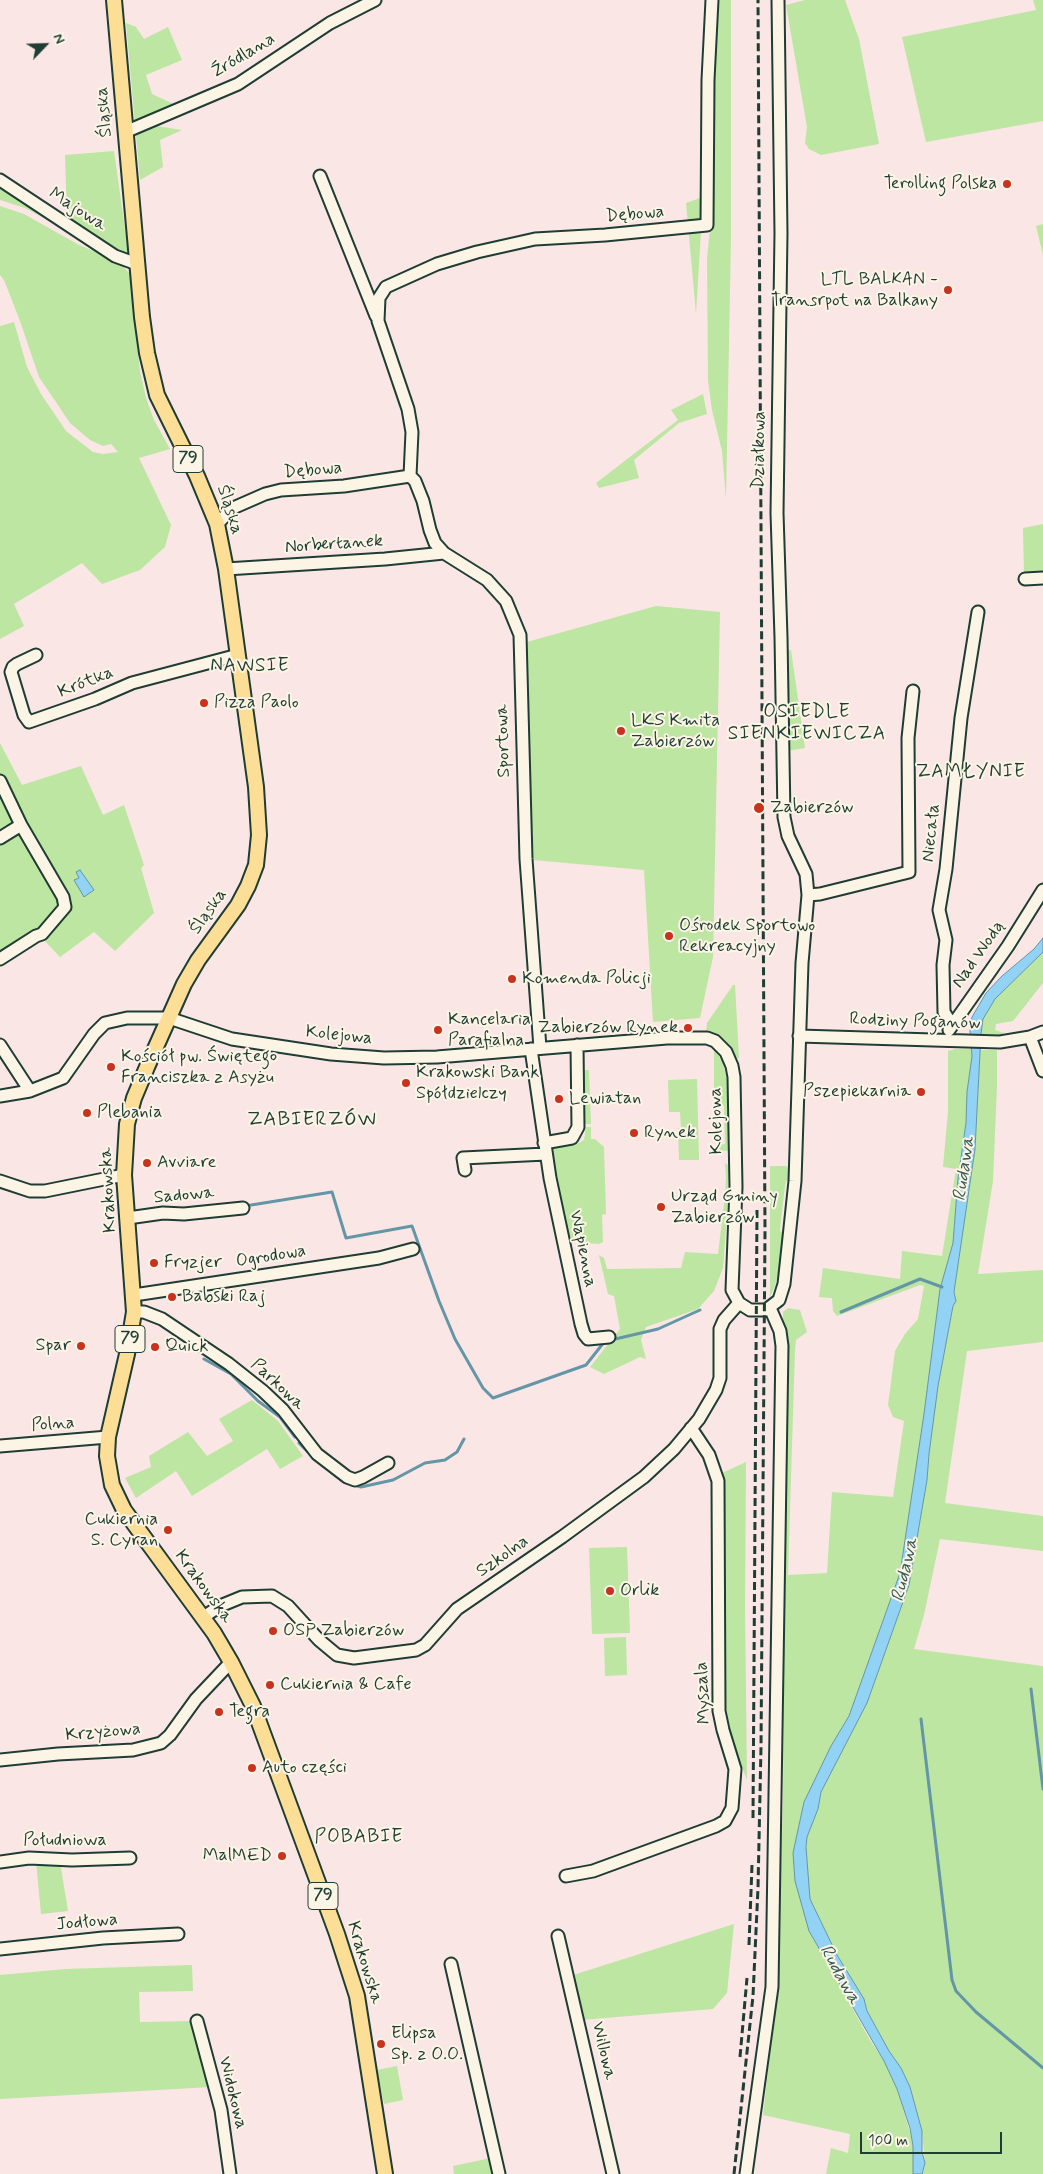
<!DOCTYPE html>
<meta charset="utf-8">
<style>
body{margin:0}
#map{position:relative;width:1043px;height:2174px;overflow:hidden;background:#fae6e5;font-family:Mynerve,sans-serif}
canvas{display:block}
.north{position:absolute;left:20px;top:20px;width:50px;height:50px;-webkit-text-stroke:4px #fcf5e5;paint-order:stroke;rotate:66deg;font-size:14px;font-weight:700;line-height:20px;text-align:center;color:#1f3d34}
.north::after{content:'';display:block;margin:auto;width:18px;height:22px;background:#1f3d34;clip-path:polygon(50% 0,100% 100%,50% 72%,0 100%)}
.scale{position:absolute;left:860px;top:2132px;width:142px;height:22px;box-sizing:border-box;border:2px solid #1f3d34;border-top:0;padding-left:6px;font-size:15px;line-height:18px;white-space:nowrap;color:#1f3d34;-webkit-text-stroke:4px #fcf5e5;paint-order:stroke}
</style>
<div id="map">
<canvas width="1043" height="2174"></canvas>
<div class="north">N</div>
<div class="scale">100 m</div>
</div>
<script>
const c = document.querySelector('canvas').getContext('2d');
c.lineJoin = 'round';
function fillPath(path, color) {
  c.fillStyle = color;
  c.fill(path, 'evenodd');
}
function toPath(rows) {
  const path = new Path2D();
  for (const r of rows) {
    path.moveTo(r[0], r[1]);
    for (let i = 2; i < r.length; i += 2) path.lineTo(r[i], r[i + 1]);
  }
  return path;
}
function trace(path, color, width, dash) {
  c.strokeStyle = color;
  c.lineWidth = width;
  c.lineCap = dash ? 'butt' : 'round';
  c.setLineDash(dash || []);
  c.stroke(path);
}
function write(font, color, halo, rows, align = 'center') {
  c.font = font + ' Mynerve,sans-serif';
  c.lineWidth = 4;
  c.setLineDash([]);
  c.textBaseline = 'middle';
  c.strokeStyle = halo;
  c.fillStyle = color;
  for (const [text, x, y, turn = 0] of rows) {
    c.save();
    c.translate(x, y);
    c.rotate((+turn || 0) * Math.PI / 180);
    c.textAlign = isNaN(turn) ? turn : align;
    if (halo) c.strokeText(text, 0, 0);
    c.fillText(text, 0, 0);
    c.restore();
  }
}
fillPath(toPath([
 [714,0,731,0,731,237,726,499,722,451,712,410,708,380,707,259,713,196],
 [805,0,845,0,859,39,879,144,821,155,809,149,805,143,807,127,786,5],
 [1033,0,1043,0,1043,121,926,142,902,37,1036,10],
 [126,23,136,27,144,39,168,27,182,60,146,75,152,94,176,105,153,114,156,126,182,130,160,140,163,167,140,180],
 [114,151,129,257,114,250,67,219,65,155],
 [0,185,87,241,25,208,0,200],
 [703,197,696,314,686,203],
 [0,206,24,214,79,245,118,261,130,274,140,371,146,398,154,420,170,449,139,458,171,525,165,547,140,570,102,584,82,563,14,604,24,626,0,639,0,326,14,322,27,367,41,394,66,431,93,452,103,454,118,452,111,444,103,446,90,440,70,423,39,377,20,321,4,280,0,275],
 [1043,224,1043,255,1036,226],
 [703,394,707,414,679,423,634,460,639,478,599,488,596,483,678,420,671,410],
 [1043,524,1043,574,1024,575,1023,528],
 [656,606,720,612,713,957,700,1018,653,1022,644,870,533,860,527,642],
 [791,650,805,748,787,751,785,651],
 [0,743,22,785,81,766,103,815,124,805,144,865,141,868,154,913,115,951,94,932,60,957,42,938,0,956],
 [1043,952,1043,983,1013,1021,996,1024,995,1030,1004,1033,1002,1036,981,1034,983,1019,995,999],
 [733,985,735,985,739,1058,737,1058,733,1050,725,1040,715,1034,706,1032,707,1023],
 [714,1048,723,1063,727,1079,729,1150,727,1151,717,1150,716,1145,725,1144,724,1106,720,1102,720,1089,714,1089],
 [955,1049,971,1049,972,1056,967,1092,966,1123,958,1178,953,1243,940,1289,924,1414,900,1573,849,1716,831,1746,804,1802,793,1853,809,1931,870,2040,884,2061,897,2089,910,2132,913,2146,913,2174,826,2174,831,2148,848,2153,850,2134,763,2115,777,1992,783,1803,786,1334,783,1326,783,1312,788,1308,800,1310,807,1332,796,1340,795,1350,788,1575,827,1573,832,1492,893,1497,904,1421,893,1417,888,1405,895,1351,905,1334,918,1319,924,1286,920,1285,837,1316,833,1311,832,1298,819,1297,823,1268,900,1279,902,1251,942,1256,956,1169,943,1167,948,1111,948,1051],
 [980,1050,997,1050,997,1087,993,1181,978,1274,1043,1270,1043,1342,967,1351,945,1503,1043,1516,1043,1551,940,1539,924,1615,914,1649,1043,1666,1043,2174,922,2174,925,2165,922,2131,910,2087,901,2068,889,2051,867,2011,864,2001,837,1955,810,1899,806,1847,807,1837,818,1809,821,1792,867,1703,909,1585,927,1480,929,1454,938,1386,953,1306,956,1301,954,1292,975,1149],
 [584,1070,589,1070,591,1124,585,1124],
 [697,1079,699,1160,679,1160,678,1128,681,1128,680,1112,669,1112,668,1080],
 [586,1127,591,1127,591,1139,595,1139,604,1147,606,1214,602,1215,603,1242,599,1244,575,1242,567,1238,551,1155,554,1147,579,1143,584,1140],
 [725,1163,729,1166,727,1216,723,1268,714,1291,698,1309,646,1327,641,1340,646,1359,640,1357,604,1374,590,1367,620,1329,614,1296,608,1294,599,1255,604,1258,607,1269,681,1268,685,1252,718,1254,725,1196,726,1177],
 [770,1166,787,1166,791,1179,786,1181,784,1194,780,1230,784,1236,782,1257,775,1286,770,1297],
 [252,1400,278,1421,303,1456,280,1469,267,1449,192,1496,176,1471,136,1498,125,1478,151,1467,149,1456,188,1432,207,1456,233,1441,219,1419],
 [746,1462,745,1608,747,1780,728,1731,724,1718,724,1493,722,1473],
 [627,1547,630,1633,592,1634,589,1548],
 [626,1637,627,1675,605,1676,604,1638],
 [36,1861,60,1862,68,1911,41,1914],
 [734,1924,727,1993,713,2009,581,2020,570,1976],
 [192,1965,193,1991,139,1992,140,2022,193,2021,211,2087,0,2099,0,1975,65,1969],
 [397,2066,403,2100,384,2104,377,2070],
 [491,2158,494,2174,454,2174,453,2166]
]), '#bde6a2');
const water = toPath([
 [80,870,94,890,84,897,74,880,79,878,76,872,80,870],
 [1043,938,1043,952,995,999,983,1019,981,1034,975,1149,954,1292,956,1301,953,1306,938,1386,929,1454,927,1480,909,1585,867,1703,821,1792,818,1809,807,1837,806,1847,810,1899,837,1955,864,1999,867,2011,889,2051,901,2068,910,2087,922,2131,922,2152,925,2163,922,2174,913,2174,913,2146,910,2128,897,2089,884,2061,809,1931,795,1881,793,1853,804,1802,831,1746,849,1716,900,1573,924,1414,940,1289,953,1243,958,1178,966,1123,967,1092,972,1056,970,1031,972,1017,986,993,1002,976,1034,949,1043,938]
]);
fillPath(water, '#92d2f4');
trace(water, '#6496a7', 1);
trace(toPath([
 [245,1206,332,1192,346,1238,412,1226,439,1301,455,1339,483,1388,493,1398,586,1365,605,1341],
 [841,1312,920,1279,942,1287],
 [611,1340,658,1329,700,1310],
 [204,1359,231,1374,258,1401,280,1417,295,1437],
 [299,1443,311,1455],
 [321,1464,344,1482,361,1487,393,1480,425,1463,445,1460,457,1452,464,1439],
 [1031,1689,1043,1789],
 [921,1719,952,1980,956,1991,976,2012,1043,2068]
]), '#6496a7', 3);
const minor = toPath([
 [125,132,238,84,330,23,375,0],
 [320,176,376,316],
 [0,180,115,256,137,264],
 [410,476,412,432,408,409,378,321,379,298,386,287,437,264,477,252,535,239,605,235,707,225,708,80,712,0],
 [410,476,415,481,423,501,430,530,435,543,444,553,487,580,506,601,520,635,526,859,540,1048],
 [217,524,233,508,265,494,281,490,344,486,410,476],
 [226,569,385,559,444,553],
 [1025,579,1043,578],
 [36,655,17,664,13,667,11,672,24,715,29,722,95,699,132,683,238,655],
 [0,781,21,825],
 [0,838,21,825,63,897,65,907,42,934,36,936,0,959],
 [808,895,820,894,909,872,908,738,913,691],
 [952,1025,944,1012,943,965,946,940,939,910,946,869,961,718,978,612],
 [949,1030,1008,946,1043,890],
 [799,1036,1000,1042,1030,1037,1043,1032],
 [1030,1037,1043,1071],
 [0,1045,30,1091],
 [531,1049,550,1178,581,1324,584,1334,588,1339,609,1337],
 [0,1096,30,1091,63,1078,94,1034,105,1023,127,1018,169,1018,232,1039,331,1054,384,1058,437,1057,667,1038,707,1038,715,1041,726,1052,732,1066,734,1077,736,1187,732,1290,739,1303,750,1310,766,1310,779,1300,784,1284,795,1181,802,963,808,895,806,874,788,836,784,817,781,637,777,513,781,233,778,0],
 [544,1143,572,1138,578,1127,577,1045],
 [465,1170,463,1158,546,1154],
 [0,1181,30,1191,45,1191,124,1175],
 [128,1218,163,1213,184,1214,243,1208],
 [134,1295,379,1258,413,1249],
 [134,1312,144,1312,162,1319,229,1364,263,1391,283,1410,317,1454,347,1477,355,1480,363,1477,388,1463],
 [0,1446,108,1437],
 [202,1618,220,1606,242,1597,272,1596,288,1606,319,1640,337,1655,354,1658,416,1650,425,1645,457,1609,562,1537,644,1477,674,1449,699,1419,716,1390,720,1378,720,1329,724,1320,739,1303],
 [0,1760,58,1754,133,1750,161,1743,170,1735,196,1699,231,1662],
 [0,1862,29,1858,72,1860,130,1858],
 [566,1876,593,1871,716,1826,725,1821,732,1808,735,1769,723,1730,719,1711,718,1481,709,1455,691,1428],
 [558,1936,613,2174],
 [0,1949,103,1938,178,1934],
 [451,1964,499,2174],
 [197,2021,221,2110,230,2174],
 [746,2174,772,1987,782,1346,780,1331,770,1308]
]);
const major = toPath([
 [114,0,142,317,147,353,157,395,197,476,217,524,226,569,256,787,259,835,256,865,248,886,238,905,198,960,184,984,147,1067,134,1098,127,1124,124,1175,134,1312,127,1354,108,1437,107,1456,112,1485,124,1510,214,1633,231,1662,253,1706,337,1934,357,1996,385,2174]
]);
trace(minor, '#1f3d34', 15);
trace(major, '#1f3d34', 18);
trace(minor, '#fcf5e5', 11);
trace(major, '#fdde96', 14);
trace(toPath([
 [753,1818,757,1210],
 [749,1945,752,1865],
 [740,2057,747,1978],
 [734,2174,753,1996,758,1888,761,1747,765,1231,758,0]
]), '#1f3d34', 3, [8, 4]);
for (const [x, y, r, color] of [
 [1007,184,5,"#c8321e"],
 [948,290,5,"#c8321e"],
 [204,703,5,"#c8321e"],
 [621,731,5,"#c8321e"],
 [759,808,6,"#c8321e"],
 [669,936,5,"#c8321e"],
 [512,979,5,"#c8321e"],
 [688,1028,5,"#c8321e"],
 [438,1030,5,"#c8321e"],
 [111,1067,5,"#c8321e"],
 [406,1083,5,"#c8321e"],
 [921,1092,5,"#c8321e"],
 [559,1099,5,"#c8321e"],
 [87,1113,5,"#c8321e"],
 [634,1133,5,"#c8321e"],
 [147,1163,5,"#c8321e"],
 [661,1207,5,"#c8321e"],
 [154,1263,5,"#c8321e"],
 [172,1297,5,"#c8321e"],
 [81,1346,5,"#c8321e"],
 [155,1347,5,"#c8321e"],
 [168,1530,5,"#c8321e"],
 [610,1591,5,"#c8321e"],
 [273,1631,5,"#c8321e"],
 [270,1685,5,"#c8321e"],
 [219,1712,5,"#c8321e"],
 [252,1768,5,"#c8321e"],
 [282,1856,5,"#c8321e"],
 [381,2044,5,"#c8321e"]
]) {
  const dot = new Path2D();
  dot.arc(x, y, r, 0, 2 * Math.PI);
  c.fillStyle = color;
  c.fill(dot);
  trace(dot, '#fcf5e5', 2);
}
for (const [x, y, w] of [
 [188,459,30],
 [130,1339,30],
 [323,1896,30]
]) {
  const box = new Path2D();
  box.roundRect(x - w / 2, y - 13.5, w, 27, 4);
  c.fillStyle = '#fcf5e5';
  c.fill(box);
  trace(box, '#1f3d34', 1);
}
write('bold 16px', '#1f3d34', null, [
 ["79",188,459],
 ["79",130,1339],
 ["79",323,1896]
]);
write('18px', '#1f3d34', '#fcf5e5', [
 ["Źródlana",244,56,-31],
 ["Śląska",105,112,-95],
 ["Majowa",77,210,33],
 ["Dębowa",635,215,-5],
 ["Działkowa",760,450,-89],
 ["Dębowa",313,471,-5],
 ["Śląska",229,510,72],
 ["Norbertanek",334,545,-4],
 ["Krótka",86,683,-22],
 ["Sportowa",504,741,-92],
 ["Niecała",932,833,-84],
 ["Śląska",209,912,-55],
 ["Nad Wodą",979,955,-55],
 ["Rodziny Poganów",915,1022,2],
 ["Kolejowa",339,1036,6],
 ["Kolejowa",717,1121,-91],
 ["Krakowska",109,1190,-93],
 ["Sadowa",184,1196,-5],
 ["Wapienna",582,1249,78],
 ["Ogrodowa",271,1257,-9],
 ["Parkowa",277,1385,43],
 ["Polna",53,1425,-4],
 ["Szkolna",503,1557,-35],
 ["Krakowska",203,1587,54],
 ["Myszala",704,1693,-93],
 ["Krzyżowa",103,1733,-5],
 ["Południowa",65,1841],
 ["Jodłowa",87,1923,-5],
 ["Krakowska",364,1963,73],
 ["Willowa",603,2051,77],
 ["Widokowa",232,2093,76]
]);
write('18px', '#1f3d34', '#fcf5e5', [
 ["Terolling Polska",997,184,"right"],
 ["LTL BALKAN -",938,280,"right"],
 ["Transrpot na Balkany",938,301,"right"],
 ["Pizza Paolo",214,703],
 ["LKS Kmita",631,721],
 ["Zabierzów",631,742],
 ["Zabierzów",770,808],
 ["Ośrodek Sportowo",679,926],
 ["Rekreacyjny",679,947],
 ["Komenda Policji",522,979],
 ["Kancelaria",448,1020],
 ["Parafialna",448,1041],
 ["Zabierzów Rynek",678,1028,"right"],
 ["Kościół pw. Świętego",121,1057],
 ["Franciszka z Asyżu",121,1078],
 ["Krakowski Bank",416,1073],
 ["Spółdzielczy",416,1094],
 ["Pszepiekarnia",911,1092,"right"],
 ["Lewiatan",569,1099],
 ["Plebania",97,1113],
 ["Rynek",644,1133],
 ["Avviare",157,1163],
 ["Urząd Gminy",671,1197],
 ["Zabierzów",671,1218],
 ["Fryzjer",164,1263],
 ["Babski Raj",182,1297],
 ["Spar",71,1346,"right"],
 ["Quick",165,1347],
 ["Cukiernia",158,1520,"right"],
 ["S. Cyran",158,1541,"right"],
 ["Orlik",620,1591],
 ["OSP Zabierzów",283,1631],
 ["Cukiernia & Cafe",280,1685],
 ["Tegra",229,1712],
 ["Auto części",262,1768],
 ["MalMED",272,1856,"right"],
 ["Elipsa",391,2034],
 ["Sp. z O.O.",391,2055]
], 'left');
c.letterSpacing = '1px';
write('19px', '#1f3d34', '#fcf5e5', [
 ["NAWSIE",250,667],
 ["OSIEDLE",807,713],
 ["SIENKIEWICZA",807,735],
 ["ZAMŁYNIE",971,773],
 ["POBABIE",359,1838]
]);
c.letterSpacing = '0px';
write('italic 19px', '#365b5a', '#fcf5e5', [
 ["Rudawa",965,1169,-82],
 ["Rudawa",906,1570,-77],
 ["Rudawa",839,1975,61]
]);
c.letterSpacing = '1px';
write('20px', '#1f3d34', '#fcf5e5', [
 ["ZABIERZÓW",312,1121]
]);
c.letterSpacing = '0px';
</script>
